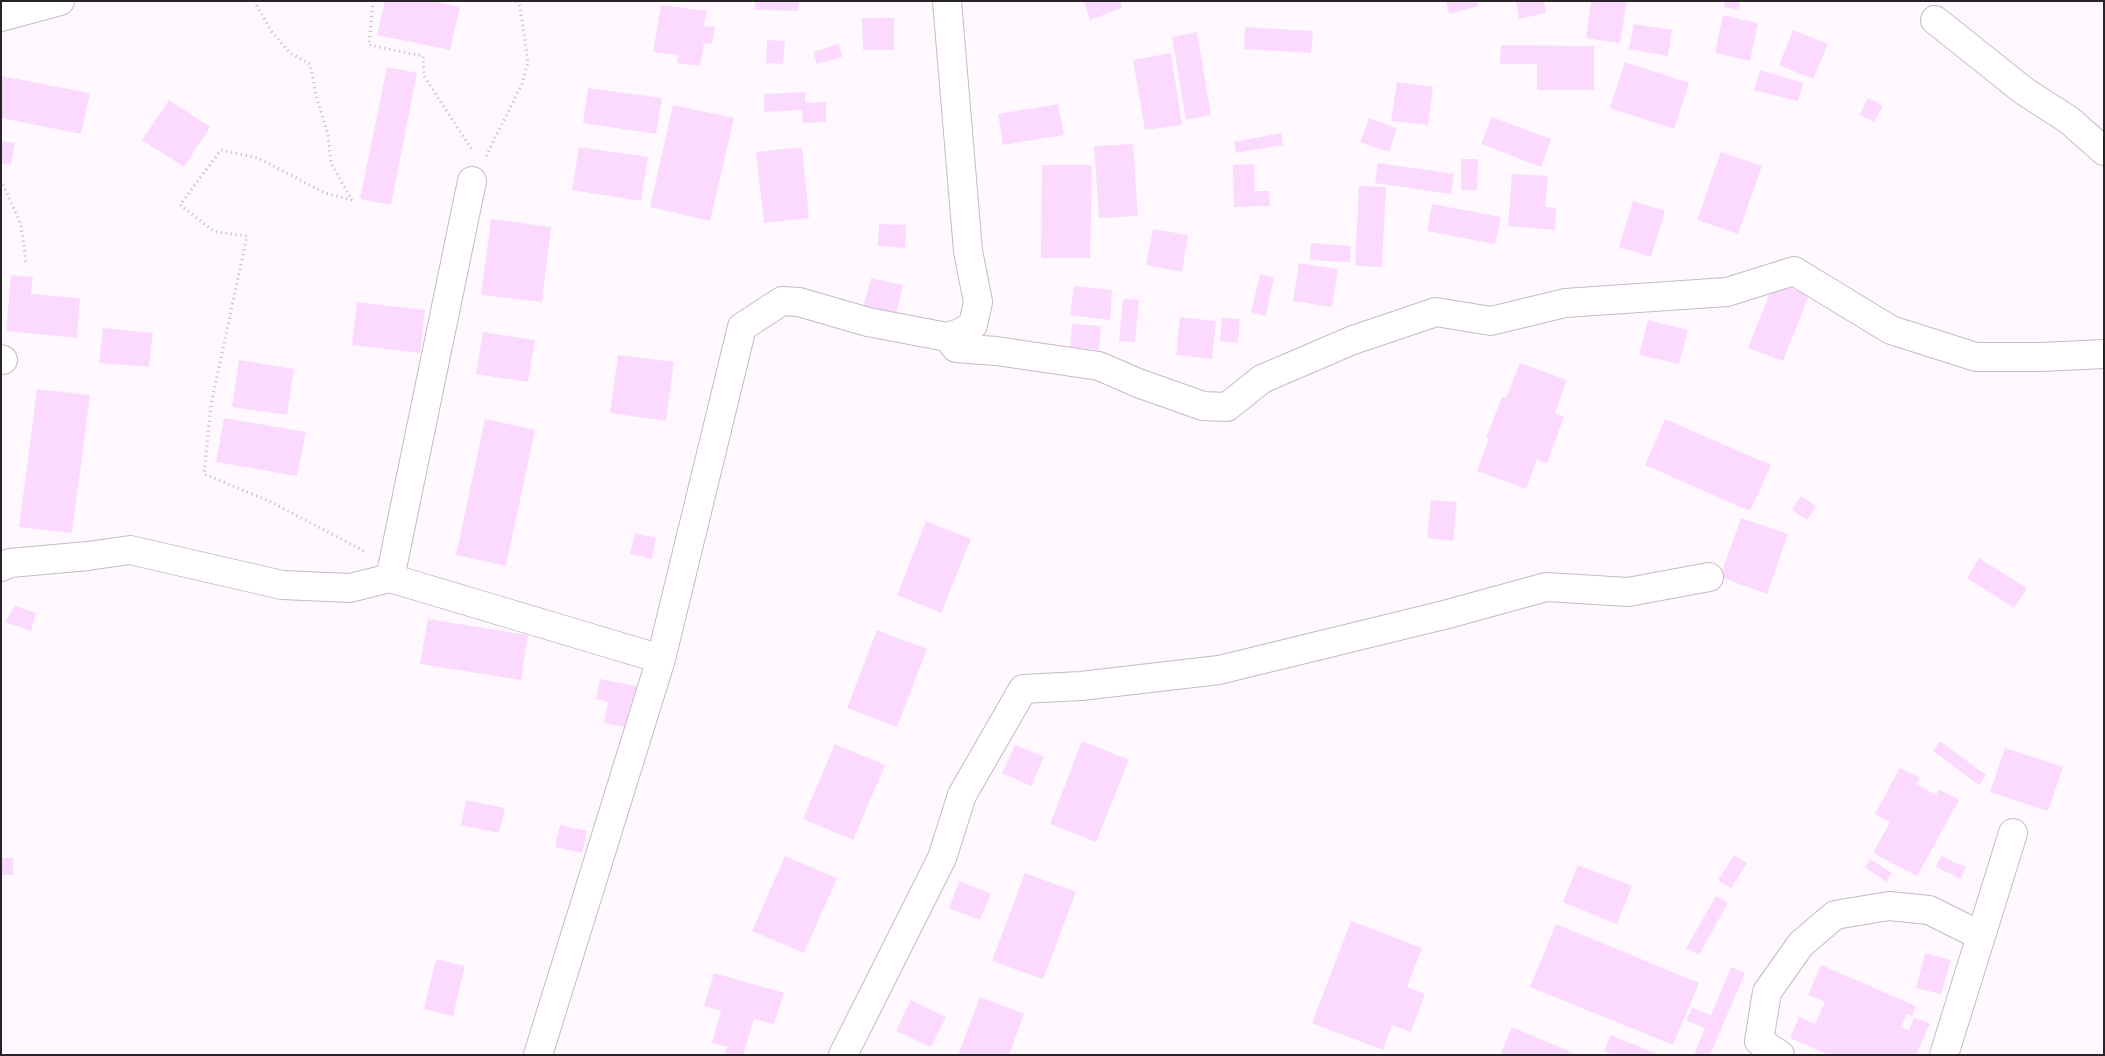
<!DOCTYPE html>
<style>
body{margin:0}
#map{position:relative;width:2105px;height:1056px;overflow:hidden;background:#fff9ff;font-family:Figtree,sans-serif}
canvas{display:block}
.frame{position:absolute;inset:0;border:2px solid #272327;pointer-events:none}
</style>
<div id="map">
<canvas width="2105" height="1056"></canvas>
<div class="frame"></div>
</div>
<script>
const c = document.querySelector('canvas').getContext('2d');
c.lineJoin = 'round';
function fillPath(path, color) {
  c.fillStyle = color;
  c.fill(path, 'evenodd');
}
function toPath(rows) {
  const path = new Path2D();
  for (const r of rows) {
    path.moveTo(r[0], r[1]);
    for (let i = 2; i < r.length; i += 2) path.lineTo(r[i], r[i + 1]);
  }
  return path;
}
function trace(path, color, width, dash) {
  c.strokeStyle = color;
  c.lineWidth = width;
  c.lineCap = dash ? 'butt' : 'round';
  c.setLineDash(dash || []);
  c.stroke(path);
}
fillPath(toPath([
 [385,1,433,1,460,7,450,50,377,35],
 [755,1,799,1,798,11,755,10],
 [1120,1,1122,8,1090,20,1084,2],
 [1446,1,1477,1,1479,6,1449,14],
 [1544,1,1546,13,1519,19,1516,2],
 [1591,1,1627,1,1620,43,1586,38],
 [1725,1,1740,1,1739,10,1724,7],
 [661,5,707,11,704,26,715,27,712,44,704,43,700,66,677,63,678,55,653,52],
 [1723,15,1758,23,1750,61,1715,53],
 [862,18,894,18,894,50,863,50],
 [1634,24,1672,30,1668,56,1629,49],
 [1245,27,1313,31,1311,53,1244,49],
 [1793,30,1828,44,1813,79,1779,65],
 [1197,32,1211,115,1186,120,1172,37],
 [767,40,785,41,783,64,766,63],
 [839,44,842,57,817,64,813,52],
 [1501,45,1594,46,1594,90,1537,90,1537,64,1500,64],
 [1171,53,1182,125,1145,130,1133,60],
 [1625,62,1689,83,1674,129,1610,108],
 [387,67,417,73,391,205,360,199],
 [1760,70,1803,83,1798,101,1754,90],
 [1,76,90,93,81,134,1,118],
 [1397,82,1433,87,1428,125,1391,121],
 [588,88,662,98,656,134,583,123],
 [805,92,805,103,826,102,826,122,803,123,802,110,764,112,764,94],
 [1868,98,1883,106,1874,122,1859,115],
 [169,100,210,127,184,167,142,140],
 [1058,104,1064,135,1003,145,998,114],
 [673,105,734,118,710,221,650,207],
 [1492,117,1551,139,1541,167,1481,144],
 [1369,118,1397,128,1389,152,1360,142],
 [1281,133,1283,145,1236,153,1234,142],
 [1,141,15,143,11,165,1,163],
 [1133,144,1138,216,1099,218,1094,146],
 [579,147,648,157,641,201,572,190],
 [802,147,809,218,764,223,756,152],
 [1721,152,1762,166,1738,234,1697,220],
 [1461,159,1478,159,1477,190,1461,190],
 [1378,163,1454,174,1451,194,1375,183],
 [1254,164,1255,191,1269,191,1270,206,1234,207,1233,165],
 [1042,165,1092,165,1090,258,1041,258],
 [1512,174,1548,176,1545,207,1556,208,1555,230,1508,226],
 [1359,186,1386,187,1382,267,1355,266],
 [1633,201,1665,211,1651,257,1619,247],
 [1432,204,1501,217,1495,244,1427,231],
 [491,219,551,227,542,302,481,295],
 [879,224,906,225,905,248,878,246],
 [1153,229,1188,235,1182,272,1146,265],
 [1311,243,1351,246,1350,262,1310,260],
 [1299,263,1338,269,1332,307,1293,301],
 [1260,274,1274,277,1266,316,1251,312],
 [11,275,33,277,31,294,80,298,77,338,6,331],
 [871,278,903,285,895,319,862,311],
 [1774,282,1809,295,1783,361,1748,348],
 [1074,286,1112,290,1110,320,1070,315],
 [1123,299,1139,300,1135,342,1119,341],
 [357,302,425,310,420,353,352,345],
 [1180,317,1216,321,1212,359,1176,355],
 [1222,318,1240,319,1238,343,1220,341],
 [1648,320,1688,330,1679,364,1639,355],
 [1072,324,1101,326,1099,350,1070,347],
 [103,328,153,333,149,367,99,363],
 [483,332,535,340,528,382,476,374],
 [618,355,674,362,666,421,610,413],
 [239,360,294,369,287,415,232,407],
 [1520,363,1567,380,1555,413,1564,417,1547,463,1537,460,1526,489,1477,471,1489,439,1486,438,1502,397,1506,398],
 [37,389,90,395,72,533,19,527],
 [224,418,306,432,297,476,216,462],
 [485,419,535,430,506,566,456,555],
 [1665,419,1771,465,1750,511,1645,465],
 [1801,496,1816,506,1807,520,1792,510],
 [1431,500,1457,502,1453,541,1427,538],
 [1741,518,1788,534,1767,594,1720,577],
 [926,521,971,539,941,613,897,595],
 [635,533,656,538,652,559,630,554],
 [1979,558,2027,588,2014,608,1967,578],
 [15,606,36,613,31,631,5,622],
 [428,619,528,635,521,680,420,664],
 [877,630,927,649,897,727,847,708],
 [600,679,641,687,633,729,604,723,608,702,596,699],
 [1082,741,1129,760,1096,842,1050,824],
 [1940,741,1986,775,1979,785,1933,751],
 [835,744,885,765,853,840,803,819],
 [1015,745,1044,757,1031,786,1002,773],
 [2005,748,2063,767,2048,811,1990,792],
 [1900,768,1920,778,1916,784,1936,795,1939,789,1959,800,1917,876,1873,853,1890,822,1875,814],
 [466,800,505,808,499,833,461,825],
 [560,825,587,831,582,853,555,847],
 [1734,855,1747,863,1731,888,1718,880],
 [785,856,837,878,804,953,752,931],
 [1941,856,1966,867,1961,879,1936,867],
 [1,858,13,858,13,875,1,875],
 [1870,859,1892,873,1886,882,1865,867],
 [1578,865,1632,886,1617,924,1563,902],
 [1025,873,1076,892,1043,979,992,961],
 [959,881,991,894,980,920,949,908],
 [1716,896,1728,903,1699,955,1686,948],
 [1351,921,1422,948,1407,987,1425,994,1411,1032,1392,1025,1383,1050,1312,1023],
 [1556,924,1699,983,1673,1045,1530,987],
 [1925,953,1951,960,1941,994,1916,988],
 [436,959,465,966,453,1016,424,1009],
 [1821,965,1916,1006,1912,1016,1907,1014,1901,1027,1909,1030,1914,1017,1930,1024,1916,1055,1829,1055,1790,1038,1799,1017,1815,1024,1825,1002,1808,995],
 [1731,967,1745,973,1710,1055,1694,1055,1705,1028,1686,1020,1692,1008,1711,1015],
 [714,973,784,993,774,1024,754,1019,743,1055,724,1055,727,1047,712,1043,721,1011,704,1006],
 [980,997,1024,1014,1009,1055,958,1055],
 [911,1000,946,1017,931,1047,896,1031],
 [1512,1027,1578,1055,1500,1055],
 [1611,1035,1659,1055,1613,1055,1604,1051]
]), '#fcdaff');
const minor = toPath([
 [1,17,60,1],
 [1935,20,2024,91,2069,120,2104,151],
 [947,337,956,348,996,351,1099,366,1138,383,1203,406,1227,407,1262,379,1353,340,1436,312,1491,321,1565,303,1727,292,1794,271,1891,330,1976,357,2040,357,2104,354],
 [1,359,3,360],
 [1,567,10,563,88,556,130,550,282,585,350,588,390,578,661,659],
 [390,578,472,181],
 [538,1055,661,659,742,327,782,301,799,302,868,322,947,337,960,333,973,325,978,302,968,251,947,1],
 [843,1055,942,858,962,795,1023,689,1081,686,1219,670,1448,614,1546,587,1628,592,1709,577],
 [1780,1055,1759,1041,1767,992,1801,944,1835,915,1889,906,1929,910,1981,936],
 [1944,1055,2013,833]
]);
trace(minor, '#c4bbc5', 30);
trace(toPath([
 [254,1,272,32,290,53,310,64,317,99,328,135,331,163,352,200],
 [373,1,369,45,423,56,424,76,472,150],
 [486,156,522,84,528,62,520,6,516,1],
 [1,180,21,225,26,262],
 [352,200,325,193,258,158,221,150,180,205,215,232,247,236,211,405,204,474,269,501,364,551]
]), '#bdb7bd', 3, [1, 4]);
trace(minor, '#fff', 28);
</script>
